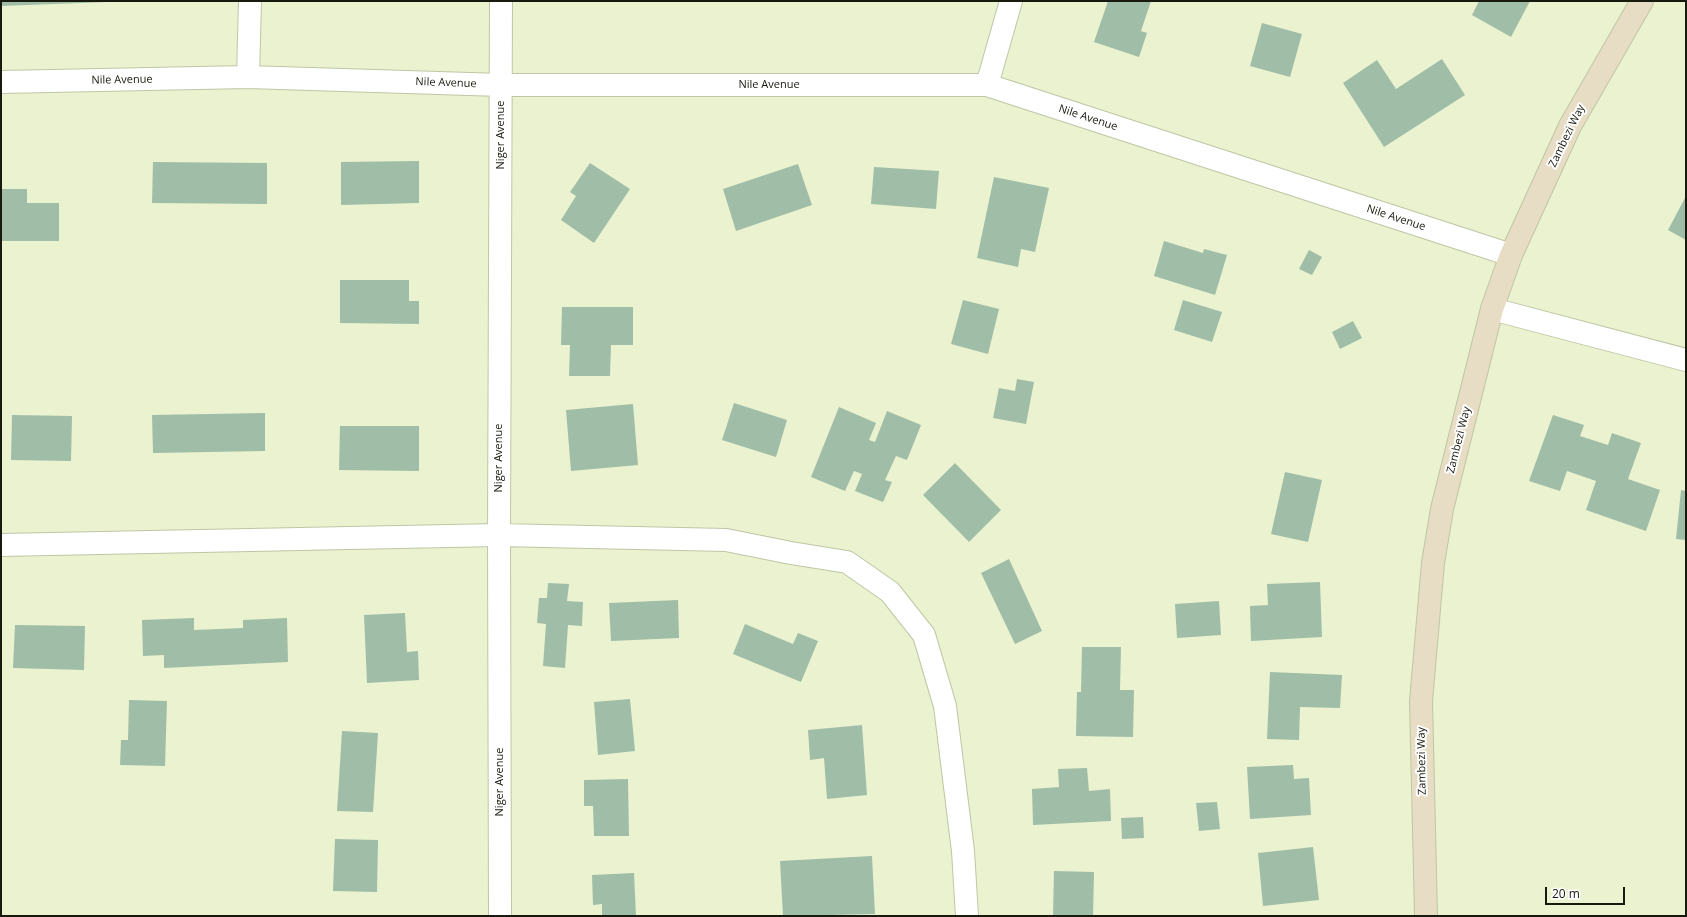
<!DOCTYPE html>
<style>
body{margin:0}
#map{position:relative;width:1687px;height:917px;overflow:hidden;background:#eaf2cf;font-family:"Open Sans",sans-serif}
canvas{display:block}
.frame{position:absolute;inset:0;border:2px solid #171a0d;pointer-events:none}
.scale{position:absolute;left:1545px;top:887px;width:80px;height:18px;box-sizing:border-box;border:2px solid #171a0d;border-top:0;padding-left:5px;font-size:12px;line-height:14px;white-space:nowrap;color:#171a0d;-webkit-text-stroke:3px #fff;paint-order:stroke}
</style>
<div id="map">
<canvas width="1687" height="917"></canvas>
<div class="frame"></div>
<div class="scale">20 m</div>
</div>
<script>
const c = document.querySelector('canvas').getContext('2d');
c.lineJoin = 'round';
function fillPath(path, color) {
  c.fillStyle = color;
  c.fill(path, 'evenodd');
}
function toPath(rows) {
  const path = new Path2D();
  for (const r of rows) {
    path.moveTo(r[0], r[1]);
    for (let i = 2; i < r.length; i += 2) path.lineTo(r[i], r[i + 1]);
  }
  return path;
}
function trace(path, color, width, dash) {
  c.strokeStyle = color;
  c.lineWidth = width;
  c.lineCap = dash ? 'butt' : 'round';
  c.setLineDash(dash || []);
  c.stroke(path);
}
function write(font, color, halo, rows, align = 'center') {
  c.font = font + ' "Open Sans",sans-serif';
  c.lineWidth = 4;
  c.setLineDash([]);
  c.textBaseline = 'middle';
  c.strokeStyle = halo;
  c.fillStyle = color;
  for (const [text, x, y, turn = 0] of rows) {
    c.save();
    c.translate(x, y);
    c.rotate((+turn || 0) * Math.PI / 180);
    c.textAlign = isNaN(turn) ? turn : align;
    if (halo) c.strokeText(text, 0, 0);
    c.fillText(text, 0, 0);
    c.restore();
  }
}
fillPath(toPath([
 [1,1,107,1,107,2,1,6],
 [1108,1,1151,1,1141,31,1147,33,1139,57,1094,42],
 [1479,1,1530,1,1511,37,1472,15],
 [1262,23,1302,34,1290,77,1250,66],
 [1442,59,1465,95,1384,147,1343,83,1377,60,1396,89],
 [419,161,419,203,341,205,341,162],
 [153,162,267,163,267,204,152,203],
 [590,163,630,189,594,243,561,220,576,196,570,192],
 [798,164,812,205,736,231,723,189],
 [874,167,939,171,936,209,871,204],
 [994,177,1049,188,1035,252,1021,249,1018,267,977,258],
 [1,189,27,189,27,203,59,203,59,241,1,241],
 [1686,196,1686,240,1668,230],
 [1164,241,1203,253,1204,249,1227,255,1215,295,1154,276],
 [1309,250,1322,257,1312,275,1299,269],
 [340,280,409,280,409,301,419,301,419,324,340,323],
 [963,300,999,309,988,354,951,344],
 [1183,300,1222,312,1212,342,1174,330],
 [562,307,633,307,633,345,611,345,610,376,569,376,570,345,561,345],
 [1353,321,1362,338,1340,349,1332,332],
 [1017,379,1034,382,1026,424,993,418,999,388,1015,391],
 [734,403,787,420,776,457,722,440],
 [633,404,638,465,571,471,566,410],
 [839,407,876,423,869,440,875,442,887,411,921,425,907,460,896,456,885,480,892,482,883,502,855,491,862,474,854,471,845,491,811,477],
 [265,413,265,451,153,453,152,415],
 [12,415,72,416,71,461,11,460],
 [1553,415,1584,425,1580,436,1608,445,1612,433,1641,443,1628,479,1660,490,1646,531,1586,510,1596,481,1567,471,1560,491,1529,481],
 [340,426,419,426,419,471,339,470],
 [955,463,1001,510,969,542,923,495],
 [1285,472,1322,480,1308,542,1271,534],
 [1681,490,1686,491,1686,540,1676,539],
 [1009,559,1042,631,1015,644,981,573],
 [1320,582,1322,637,1251,641,1250,606,1268,605,1267,584],
 [548,583,569,584,567,601,583,602,582,626,568,625,565,668,543,666,546,624,537,623,539,598,547,598],
 [678,600,679,638,611,641,609,603],
 [1219,601,1221,635,1177,638,1175,604],
 [405,613,407,652,418,651,419,680,367,683,364,615],
 [194,618,194,630,243,628,243,620,287,618,288,662,164,668,164,655,143,656,142,620],
 [745,624,793,644,798,633,818,641,801,682,733,654],
 [15,625,85,626,84,670,13,668],
 [1082,647,1121,647,1120,690,1134,690,1133,737,1076,736,1077,692,1081,692],
 [1270,672,1342,675,1340,708,1300,707,1299,740,1267,739],
 [630,699,635,751,598,755,594,702],
 [129,700,167,701,165,766,120,765,121,740,128,740],
 [862,725,867,795,827,799,824,758,810,760,808,730],
 [342,731,378,733,373,812,337,811],
 [1293,765,1294,779,1309,778,1311,815,1250,819,1247,767],
 [1087,768,1089,791,1110,789,1111,821,1033,825,1032,789,1059,787,1058,769],
 [628,779,629,836,594,836,593,806,584,806,584,780],
 [1217,802,1220,829,1199,831,1196,803],
 [1143,817,1144,838,1122,839,1121,818],
 [335,839,378,840,377,892,333,891],
 [1313,847,1319,900,1263,906,1258,853],
 [872,856,875,914,783,916,780,861],
 [1054,871,1094,872,1093,916,1053,916],
 [634,873,636,916,602,916,602,904,593,905,592,875]
]), '#a0bea7');
const street = toPath([
 [248,77,250,1],
 [1,82,248,77,501,85,987,85,1511,255],
 [987,85,1011,1],
 [1492,309,1686,360],
 [1,545,499,535,726,540,791,553,847,562,890,592,924,635,945,706,963,851,967,916],
 [500,916,499,535,501,1]
]);
const secondary = toPath([
 [1426,916,1421,701,1433,563,1442,509,1492,309,1511,255,1570,126,1642,1]
]);
trace(street, '#bfc6a5', 24);
trace(secondary, '#bfc6a5', 24);
trace(street, '#fff', 22);
trace(secondary, '#e7dcc4', 22);
write('11px', '#171a0d', '#fff', [
 ["Nile Avenue",122,80,-1],
 ["Nile Avenue",446,83,2],
 ["Nile Avenue",769,85],
 ["Nile Avenue",1088,118,18],
 ["Niger Avenue",501,135,-90],
 ["Zambezi Way",1567,136,-64],
 ["Nile Avenue",1396,218,18],
 ["Zambezi Way",1459,440,-76],
 ["Niger Avenue",499,458,-90],
 ["Zambezi Way",1422,761,-91],
 ["Niger Avenue",500,782,-90]
]);
</script>
